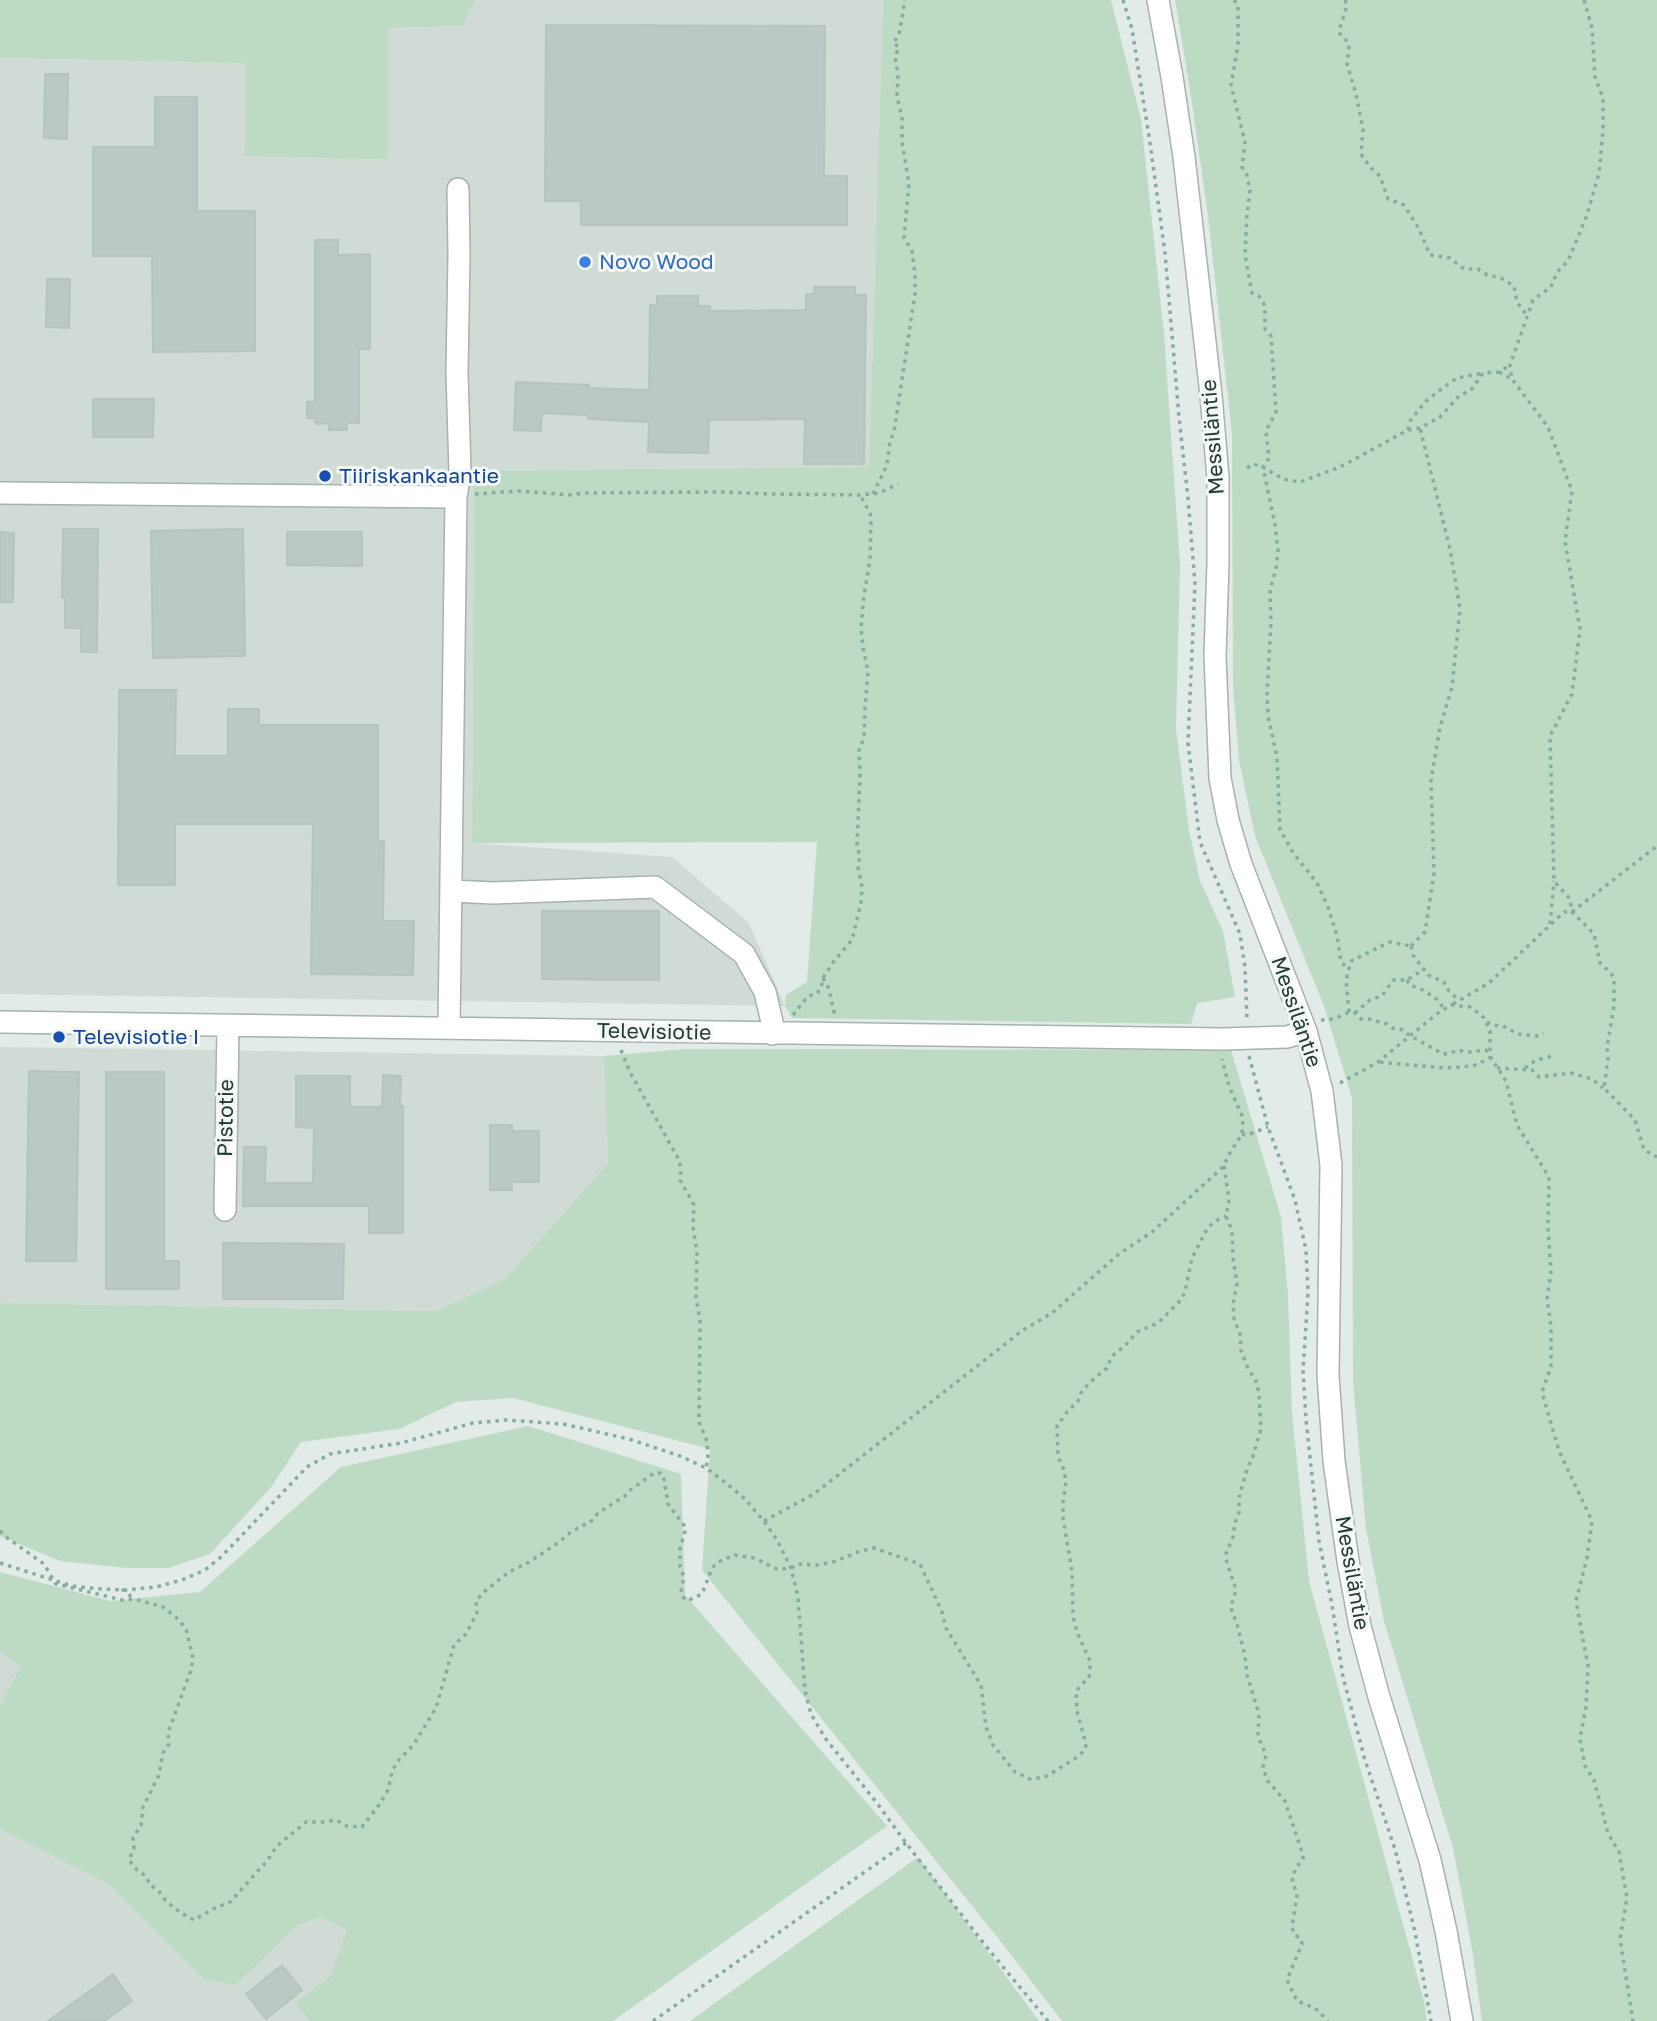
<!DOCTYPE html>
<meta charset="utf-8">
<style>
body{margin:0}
canvas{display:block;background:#e2ebe7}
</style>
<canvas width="1657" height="2021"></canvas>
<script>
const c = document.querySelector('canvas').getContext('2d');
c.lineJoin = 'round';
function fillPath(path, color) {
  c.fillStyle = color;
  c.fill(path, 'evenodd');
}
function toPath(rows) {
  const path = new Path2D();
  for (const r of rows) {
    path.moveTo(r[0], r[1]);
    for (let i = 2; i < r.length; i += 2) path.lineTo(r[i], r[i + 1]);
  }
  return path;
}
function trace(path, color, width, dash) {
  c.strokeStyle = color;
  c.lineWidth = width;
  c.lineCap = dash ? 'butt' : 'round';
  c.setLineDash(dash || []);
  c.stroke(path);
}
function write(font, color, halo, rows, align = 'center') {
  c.font = font + ' "Golos Text",sans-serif';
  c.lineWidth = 6;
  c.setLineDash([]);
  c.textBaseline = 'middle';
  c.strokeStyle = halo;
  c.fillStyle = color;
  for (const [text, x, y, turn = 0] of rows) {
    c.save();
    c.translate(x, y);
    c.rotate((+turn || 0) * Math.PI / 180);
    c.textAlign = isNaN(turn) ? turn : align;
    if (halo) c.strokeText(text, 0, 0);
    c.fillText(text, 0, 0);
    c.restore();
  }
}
fillPath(toPath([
 [476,0,883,0,869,467,474,472,472,843,672,857,749,923,785,1006,0,994,0,58,246,63,388,159,388,28,462,26],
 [0,1047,604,1056,608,1163,505,1279,437,1311,0,1303],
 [0,1653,21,1666,0,1705],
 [0,1829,108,1884,203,1979,236,1985,295,1927,321,1917,347,1932,329,1977,295,2002,309,2021,0,2021]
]), '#d1dbd6');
fillPath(toPath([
 [0,0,476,0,462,26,388,28,388,159,245,156,246,63,0,58],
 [883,0,1111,0,1141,119,1164,334,1180,564,1176,729,1189,830,1200,881,1223,931,1235,997,1197,1003,1191,1024,792,1018,785,1006,786,995,807,982,817,842,472,843,474,471,869,467],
 [1175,0,1657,0,1657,2021,1482,2021,1472,1949,1453,1848,1384,1621,1366,1529,1353,1381,1352,1098,1324,1006,1255,836,1239,760,1233,687,1232,434,1208,216,1190,90],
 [686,1049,1231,1050,1281,1217,1288,1294,1292,1413,1309,1581,1424,2001,1427,2021,1062,2021,998,1938,702,1570,710,1449,513,1398,456,1402,399,1429,301,1442,272,1486,210,1554,168,1568,127,1568,60,1561,0,1536,0,1303,437,1311,505,1279,608,1163,604,1056],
 [528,1426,681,1474,685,1595,887,1826,613,2021,309,2021,295,2002,329,1977,347,1931,321,1917,295,1927,236,1985,203,1979,108,1884,0,1829,0,1705,21,1666,0,1653,0,1572,110,1601,200,1592,341,1467],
 [918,1857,1039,2021,690,2021]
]), '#bddac5');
const building = toPath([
 [546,25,825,26,824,176,847,176,847,225,581,225,581,201,545,201,546,25],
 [45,74,68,74,67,139,44,138,45,74],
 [155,97,197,97,197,211,255,211,255,351,153,352,152,256,93,256,93,147,155,147,155,97],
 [315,240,338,240,338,255,370,254,370,349,359,349,359,423,347,423,347,430,329,430,329,423,316,424,315,418,307,418,307,402,315,402,315,240],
 [47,279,70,279,69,328,46,327,47,279],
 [814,287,855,287,855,295,866,295,864,464,804,464,805,419,709,420,708,453,648,452,649,422,588,419,588,415,542,413,541,431,514,430,516,382,589,385,589,388,649,390,650,305,657,305,657,296,698,296,698,306,710,306,710,311,806,310,806,294,814,294,814,287],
 [93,399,154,399,153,437,93,437,93,399],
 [63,529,98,529,97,652,81,652,81,628,65,628,65,598,62,598,63,529],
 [243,529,245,656,153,658,151,531,243,529],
 [0,532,14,533,13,602,0,602,0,532],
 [287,532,362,532,362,566,287,565,287,532],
 [119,690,176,690,175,756,228,756,228,709,259,709,259,725,378,725,378,841,384,841,383,921,414,921,413,975,311,974,313,824,175,824,175,885,118,885,119,690],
 [542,911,659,911,659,980,542,979,542,911],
 [29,1071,79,1072,76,1261,26,1261,29,1071],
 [106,1072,164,1072,164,1261,179,1261,179,1289,106,1289,106,1072],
 [383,1075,401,1076,400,1106,403,1106,403,1233,369,1233,369,1206,243,1206,244,1147,266,1147,265,1183,313,1183,314,1128,296,1127,296,1076,350,1076,350,1107,382,1107,383,1075],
 [490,1125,512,1125,512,1131,539,1131,539,1182,512,1182,512,1190,490,1190,490,1125],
 [223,1243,344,1244,343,1299,223,1299,223,1243],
 [282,1965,302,1990,266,2019,246,1994,282,1965],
 [113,1974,132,2001,104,2021,48,2021,113,1974]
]);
fillPath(building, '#bbc8c3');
trace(building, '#b5c4be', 2);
const minor = toPath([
 [1158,0,1172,77,1184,157,1211,395,1218,478,1218,563,1215,656,1220,778,1228,820,1241,864,1306,1031,1322,1091,1331,1165,1328,1375,1334,1461,1348,1561,1360,1626,1379,1697,1430,1860,1446,1931,1462,2021],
 [0,493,456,497,449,1028],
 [456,497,460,472,457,373,459,255,458,189],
 [452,891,493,893,655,887,744,954,765,992,772,1022,772,1034],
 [0,1022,1223,1039,1287,1037,1306,1031],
 [225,1210,228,1026]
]);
trace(minor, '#a5b2ae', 24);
trace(toPath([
 [1123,0,1132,29,1150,143,1165,253,1179,417,1188,498,1195,583,1188,743,1200,842,1240,934,1245,967,1247,1020],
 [1234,0,1238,5,1238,45,1231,85,1245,142,1242,167,1247,175,1250,191,1247,214,1245,255,1252,293,1259,296,1265,306,1265,329,1271,336,1276,412,1266,431,1269,458,1263,467,1275,525,1278,550,1276,569,1270,590,1271,623,1267,694,1268,716,1277,757,1280,830,1294,854,1317,883,1328,907,1337,936,1341,962,1349,969],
 [1345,0,1347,5,1339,31,1341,36,1348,42,1349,48,1347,64,1356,94,1363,130,1361,154,1370,167,1380,176,1388,199,1404,205,1419,229,1430,255,1450,258,1464,269,1478,269,1487,275,1501,278,1514,286,1517,302,1528,317],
 [1584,0,1592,28,1595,77,1603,98,1603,131,1599,173,1587,215,1568,261,1557,272,1551,287,1533,300,1510,365,1512,379,1548,427,1572,491,1565,541,1580,629,1572,694,1550,736,1554,881,1570,899,1572,912,1594,934,1600,963,1611,973,1614,979,1614,1006,1607,1047,1608,1059,1604,1088,1635,1120,1644,1150,1657,1157],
 [1499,372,1512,379],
 [1408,430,1410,421,1425,402,1444,387,1457,378,1483,373],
 [1247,468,1253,464,1263,467,1283,479,1300,482,1340,467,1408,430,1420,428,1440,417,1459,396,1471,390,1483,373,1499,372,1510,365],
 [475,494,519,491,570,495,583,493,721,492,771,494,860,495,879,493,898,484],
 [873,494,887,465,890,441,894,432,915,294,915,274,912,251,904,238,909,183,902,142,902,117,897,97,898,74,895,57,899,47,893,43,899,35,905,0],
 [1550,924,1554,881],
 [1411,946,1425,932,1434,873,1431,780,1440,727,1452,687,1460,609,1450,549,1420,428],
 [1411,946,1413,955,1428,975,1444,982,1446,988,1458,1000],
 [823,978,829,989,835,1016],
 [1407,980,1410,985,1423,990,1438,1000,1444,1009],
 [1453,1004,1489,983,1564,912,1572,912,1657,846],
 [1349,1012,1346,980,1351,961,1390,942,1411,946],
 [1355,1013,1370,1000,1382,996,1393,980,1407,980,1424,969],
 [793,1015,808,996,816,994,821,989,823,978,834,961,852,940,861,903,862,887,858,867,860,857,857,846,860,774,859,750,864,738,865,708,868,672,863,647,861,628,864,595,870,560,871,519,870,513,860,495],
 [1321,1020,1334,1019,1349,1012,1355,1013,1361,1019,1369,1019,1387,1024,1392,1028,1404,1030,1409,1035,1443,1054,1451,1053,1457,1050,1469,1052,1486,1050,1506,1081,1517,1125,1549,1177,1548,1228,1551,1273,1547,1298,1551,1326,1551,1367,1542,1392,1559,1451,1592,1521,1587,1558,1576,1601,1588,1666,1586,1707,1580,1739,1585,1766,1594,1780,1608,1833,1619,1852,1627,1898,1620,1939,1633,2021],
 [1487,1022,1492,1025,1503,1026,1518,1034,1537,1036,1544,1034],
 [621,1050,630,1072,679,1160,681,1170,680,1180,694,1205,693,1227,697,1253,696,1297,700,1321,699,1422,707,1441,708,1458,706,1468],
 [1249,1056,1268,1127,1295,1200,1306,1250,1308,1293,1303,1370,1306,1420,1319,1541,1332,1605,1343,1677,1365,1760,1395,1849,1415,1932,1431,2021],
 [1497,1068,1532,1070,1539,1077,1571,1073,1592,1079,1603,1088],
 [1525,1068,1536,1060,1549,1057,1553,1054],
 [1340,1083,1378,1062,1438,1013,1451,1005,1470,1007,1480,1014,1484,1018,1490,1031,1490,1058,1473,1066,1446,1068,1378,1062],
 [1242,1134,1247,1135,1268,1127],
 [1224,1166,1229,1200,1226,1216,1232,1231,1233,1258,1237,1284,1233,1304,1234,1318,1241,1337,1240,1348,1247,1366,1257,1383,1259,1395,1261,1429,1252,1459,1247,1469,1239,1498,1239,1513,1234,1525,1234,1534,1226,1554,1226,1559,1236,1590,1231,1606,1232,1612,1237,1624,1245,1656,1247,1675,1259,1714,1258,1736,1266,1755,1263,1767,1267,1780,1285,1801,1303,1855,1303,1859,1296,1868,1292,1878,1297,1896,1292,1927,1294,1934,1301,1939,1302,1944,1287,1980,1297,2001,1315,2008,1328,2021],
 [764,1521,814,1494,1023,1330,1052,1313,1119,1254,1152,1232,1224,1166,1228,1156,1242,1134,1243,1118,1229,1086,1222,1059],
 [0,1531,6,1537,44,1564,56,1584,122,1600,134,1599,163,1607,178,1619,186,1629,193,1658,191,1670,168,1733,169,1744,163,1753,159,1775,143,1807,141,1825,133,1838,134,1848,129,1860,137,1870,146,1876,150,1885,158,1890,166,1901,181,1913,194,1920,215,1908,230,1902,267,1861,277,1846,306,1822,323,1822,336,1820,347,1826,362,1827,379,1805,388,1790,392,1772,397,1762,414,1744,436,1708,454,1645,466,1634,477,1613,476,1601,485,1591,509,1572,529,1562,558,1543,571,1532,593,1520,598,1513,625,1496,629,1491,654,1473,661,1473,664,1479,668,1504,686,1528,680,1549,680,1567,684,1577,681,1592,685,1600,689,1600,702,1594,712,1568,718,1562,735,1555,754,1558,777,1569,782,1569,791,1568,798,1564,817,1565,833,1562,861,1551,874,1548,920,1564,942,1612,946,1628,981,1685,986,1727,993,1745,1015,1772,1030,1779,1045,1777,1076,1758,1085,1750,1086,1744,1077,1711,1076,1691,1089,1677,1090,1669,1090,1661,1077,1632,1073,1616,1072,1571,1063,1518,1063,1502,1066,1482,1064,1470,1058,1457,1057,1426,1067,1412,1078,1401,1081,1393,1089,1383,1107,1368,1111,1358,1116,1352,1124,1347,1137,1332,1158,1323,1181,1300,1185,1292,1192,1258,1208,1227,1219,1219,1226,1216],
 [0,1563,72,1586,101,1589,127,1590,156,1587,182,1580,205,1570,222,1556,307,1467,330,1454,401,1443,473,1423,507,1420,563,1424,629,1439,680,1456,706,1468,726,1483,745,1499,764,1521,777,1540,791,1568,798,1597,805,1691,811,1714,825,1738,877,1803,906,1843,989,1950,1048,2021],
 [122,1589,134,1599],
 [653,2021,906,1843]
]), '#86ac9f', 3.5, [3.5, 5]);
trace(minor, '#fff', 21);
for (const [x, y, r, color] of [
 [585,262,7,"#3f7fe0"],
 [325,476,7,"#1a4fb4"],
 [59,1037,7,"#1a4fb4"]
]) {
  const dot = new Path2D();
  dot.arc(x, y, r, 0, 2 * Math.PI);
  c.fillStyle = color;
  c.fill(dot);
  trace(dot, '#f3f8f5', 2.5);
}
write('21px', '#366cbe', '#f3f8f5', [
 ["Novo Wood",599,262]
], 'left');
write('21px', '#243a34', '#f3f8f5', [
 ["Messiläntie",1213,437,-94],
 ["Messiläntie",1296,1012,71],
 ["Televisiotie",654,1032,1],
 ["Pistotie",226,1118,-89],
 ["Messiläntie",1352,1573,80]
]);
write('21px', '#164399', '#f3f8f5', [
 ["Tiiriskankaantie",339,476],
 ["Televisiotie I",73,1037]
], 'left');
</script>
